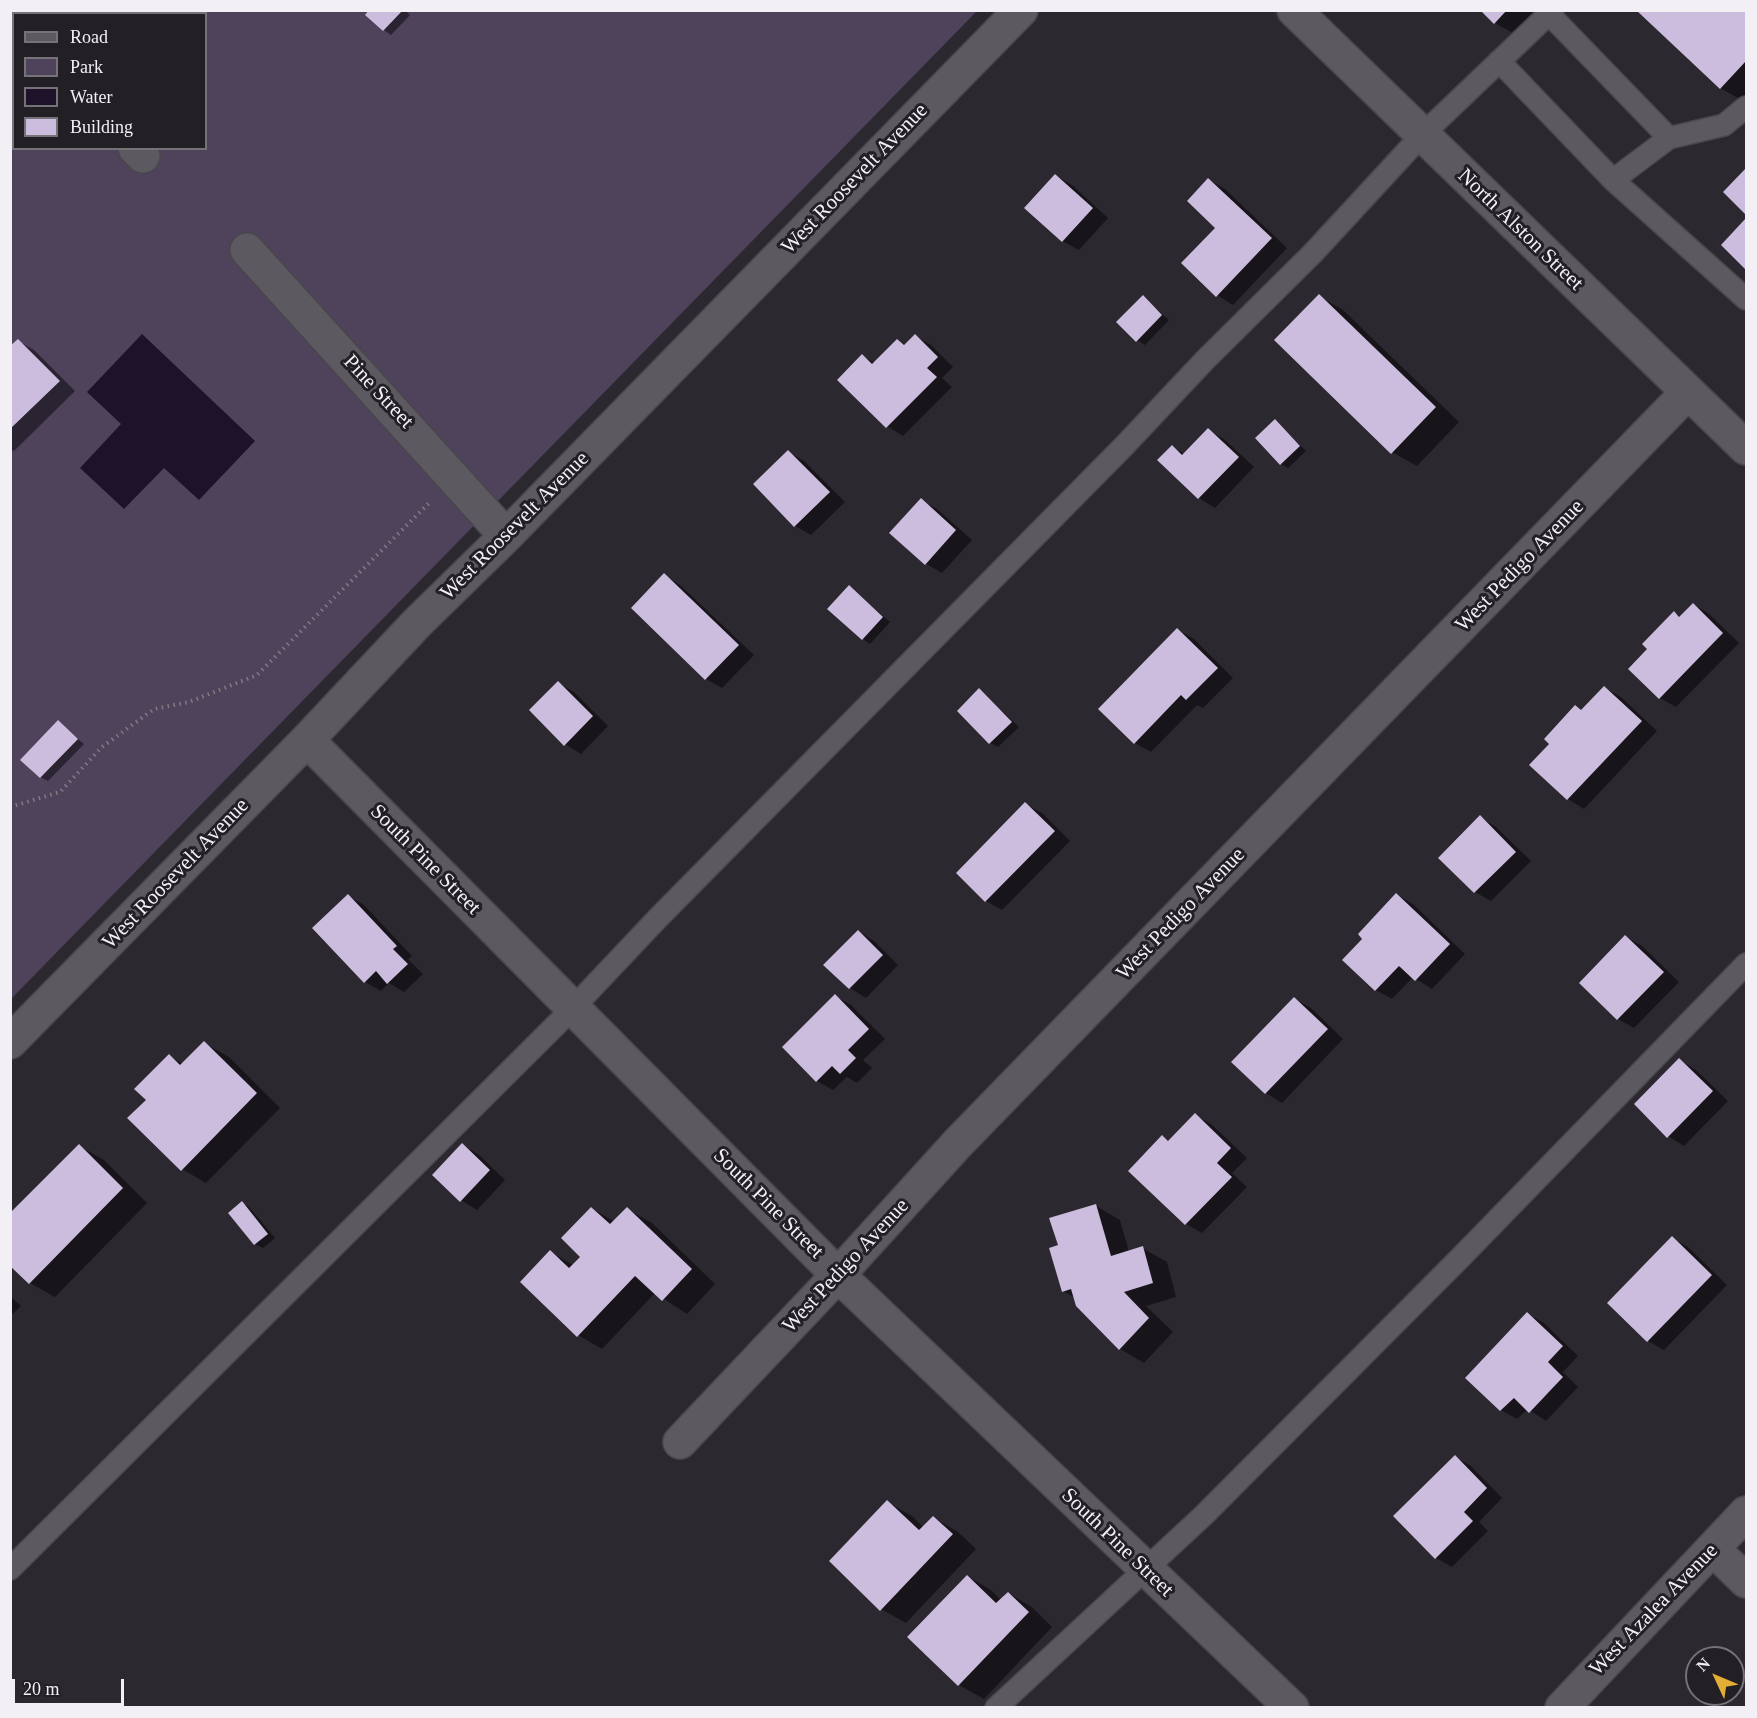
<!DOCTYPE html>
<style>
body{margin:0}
#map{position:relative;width:1757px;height:1718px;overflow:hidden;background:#2b282f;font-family:"Times New Roman",serif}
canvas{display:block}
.frame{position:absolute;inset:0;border:12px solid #f2f0f5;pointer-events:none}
.legend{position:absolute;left:12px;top:12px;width:195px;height:138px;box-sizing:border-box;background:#221f25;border:2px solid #757378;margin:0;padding:8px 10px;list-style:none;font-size:18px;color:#f2f0f5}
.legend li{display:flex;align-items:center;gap:12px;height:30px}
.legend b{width:30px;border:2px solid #757378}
.north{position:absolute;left:1685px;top:1646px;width:60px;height:60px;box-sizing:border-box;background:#221f25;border:2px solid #757378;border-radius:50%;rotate:314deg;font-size:16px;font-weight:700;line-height:24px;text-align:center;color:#f2f0f5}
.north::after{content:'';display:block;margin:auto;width:21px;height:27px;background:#e4ad35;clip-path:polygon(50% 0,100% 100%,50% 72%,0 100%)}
.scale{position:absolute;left:12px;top:1679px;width:112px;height:27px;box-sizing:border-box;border:3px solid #f2f0f5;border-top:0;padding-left:8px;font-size:18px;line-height:21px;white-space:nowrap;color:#f2f0f5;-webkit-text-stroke:4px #221f25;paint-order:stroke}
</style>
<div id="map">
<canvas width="1757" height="1718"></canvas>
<div class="frame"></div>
<ul class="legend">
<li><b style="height:8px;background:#5d5960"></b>Road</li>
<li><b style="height:16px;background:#4f435c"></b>Park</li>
<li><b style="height:16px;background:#1e122a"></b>Water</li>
<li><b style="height:16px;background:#ccbcdd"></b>Building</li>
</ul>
<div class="north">N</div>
<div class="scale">20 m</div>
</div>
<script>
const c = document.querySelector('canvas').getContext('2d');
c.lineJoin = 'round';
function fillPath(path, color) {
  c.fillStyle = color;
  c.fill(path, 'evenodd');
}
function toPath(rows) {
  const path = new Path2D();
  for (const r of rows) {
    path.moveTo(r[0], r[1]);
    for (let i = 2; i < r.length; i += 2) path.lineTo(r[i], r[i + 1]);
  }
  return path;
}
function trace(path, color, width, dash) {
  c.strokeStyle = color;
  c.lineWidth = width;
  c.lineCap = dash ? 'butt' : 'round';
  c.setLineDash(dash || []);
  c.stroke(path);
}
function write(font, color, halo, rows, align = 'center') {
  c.font = font + ' "Times New Roman",serif';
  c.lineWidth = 6;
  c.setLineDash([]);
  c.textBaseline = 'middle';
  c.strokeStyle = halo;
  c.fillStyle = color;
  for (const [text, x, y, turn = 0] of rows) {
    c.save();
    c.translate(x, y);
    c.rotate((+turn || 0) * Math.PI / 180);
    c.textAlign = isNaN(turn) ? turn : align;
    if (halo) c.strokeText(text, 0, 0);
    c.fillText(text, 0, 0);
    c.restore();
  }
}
fillPath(toPath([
 [29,10,977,11,11,999,11,29,13,26,14,148,206,148,206,14,26,13]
]), '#4f435c');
fillPath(toPath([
 [142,334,255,441,199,500,164,468,124,509,80,468,121,424,87,392]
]), '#1e122a');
fillPath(toPath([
 [371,10,405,10,410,15,391,35,384,30],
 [1482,10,1557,10,1527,41,1495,23],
 [1638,10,1746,10,1746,100,1745,102,1720,88],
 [1746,171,1746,213,1725,192],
 [1056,176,1072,185,1108,218,1079,250,1062,241],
 [1209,180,1225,189,1287,248,1233,305,1217,295,1217,228],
 [1746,221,1746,268,1723,245],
 [1319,296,1343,310,1459,422,1417,466,1392,452],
 [1143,297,1169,320,1145,345,1137,340],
 [915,336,931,345,953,367,942,378,952,387,903,436,887,426,862,356,875,363,897,340,906,345],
 [18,341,34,350,75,391,14,451,10,449,10,348],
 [1275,421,1306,451,1288,468,1281,464],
 [1208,430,1224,439,1254,467,1215,508,1199,498,1159,460,1172,447,1185,454],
 [788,452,804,461,845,502,811,535,795,526,755,484],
 [921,500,937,509,972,540,942,573,926,564,891,533],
 [664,575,680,585,754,655,722,688,706,679],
 [849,587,890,622,870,644,863,639],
 [1693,604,1709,614,1739,643,1676,707,1660,698,1649,649,1674,612,1681,617],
 [1178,630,1194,639,1233,678,1203,708,1197,705,1151,752,1135,743],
 [558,683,574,692,608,726,581,754,565,744],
 [1605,688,1621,697,1657,731,1584,809,1568,799,1531,765],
 [979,690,1019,727,998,747,990,743],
 [58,722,84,744,48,781,40,777],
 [1025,804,1042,813,1070,841,1002,910,986,901,958,873],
 [1480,817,1496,827,1531,861,1491,901,1475,892],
 [1397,895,1413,904,1465,954,1432,989,1413,977,1392,999,1376,990,1365,939],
 [348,896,364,905,412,956,408,959,423,974,404,992,389,983,381,991,365,982],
 [858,931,874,941,898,965,866,998,850,988],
 [1626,937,1642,946,1679,982,1634,1028,1618,1019],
 [835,996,851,1005,885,1039,863,1060,872,1068,857,1083,847,1077,833,1090,817,1081],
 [1295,999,1311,1008,1343,1039,1282,1103,1266,1093],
 [204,1043,229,1057,280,1108,206,1183,182,1169,148,1100,169,1056,183,1064],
 [1679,1060,1696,1070,1728,1101,1684,1146,1668,1136],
 [1195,1115,1211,1124,1247,1158,1232,1173,1247,1187,1202,1233,1186,1224,1163,1137,1169,1141],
 [463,1145,479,1155,505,1180,477,1210,461,1200],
 [79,1146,104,1160,147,1203,55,1297,30,1283,10,1263],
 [243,1203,250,1208,275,1238,263,1248,255,1244],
 [1096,1206,1120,1220,1129,1252,1142,1248,1167,1262,1176,1297,1146,1306,1173,1332,1144,1363,1120,1349,1075,1298,1063,1291,1060,1246],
 [591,1208,615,1222,627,1209,652,1223,715,1284,687,1314,655,1293,602,1349,578,1335,550,1252,573,1265,582,1257],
 [1672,1238,1688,1247,1727,1285,1664,1350,1648,1341],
 [10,1296,21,1306,10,1316],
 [1528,1314,1544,1323,1578,1356,1563,1372,1578,1387,1546,1421,1528,1409,1517,1419,1501,1410,1467,1378],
 [1455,1457,1471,1466,1502,1498,1479,1522,1488,1531,1452,1567,1436,1558,1395,1516],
 [887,1502,912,1516,924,1528,934,1518,958,1532,976,1549,906,1623,881,1609],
 [967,1576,991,1590,1001,1600,1008,1593,1032,1607,1052,1627,984,1699,959,1685]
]), '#0007');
fillPath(toPath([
 [369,10,403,10,383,31,365,15],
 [1480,10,1507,10,1494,24],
 [1636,10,1746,10,1746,61,1720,89],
 [1746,168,1746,215,1723,192],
 [1055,174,1093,208,1062,242,1024,208],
 [1208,178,1272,238,1216,297,1181,263,1215,228,1187,201],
 [1746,218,1746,270,1721,245],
 [1319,294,1436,407,1391,454,1274,340],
 [1143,295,1162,315,1136,342,1116,322],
 [915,334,938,357,927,368,937,377,886,428,837,380,862,354,872,364,897,339,904,345],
 [18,339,60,381,10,429,10,346],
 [1275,419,1300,446,1280,465,1255,438],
 [1208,428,1239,457,1198,499,1157,460,1172,445,1182,455],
 [788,450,830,492,794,527,753,484],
 [921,498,956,530,925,565,889,533],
 [664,573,739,645,705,680,631,608],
 [849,585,883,617,862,640,827,609],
 [1693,603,1723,633,1659,699,1628,669,1647,649,1642,644,1674,611,1679,617],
 [1177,628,1218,668,1186,700,1181,695,1134,744,1098,709],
 [558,681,593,716,564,746,529,710],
 [1604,686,1642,721,1567,800,1529,765,1549,744,1544,739,1575,705,1581,710],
 [979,688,1012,722,989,744,957,711],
 [58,720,78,739,40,778,20,760],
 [1025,802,1055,831,985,902,956,873],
 [1480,815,1516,852,1474,893,1438,858],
 [1396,893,1450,944,1415,981,1399,966,1375,991,1342,960,1362,939,1358,934],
 [348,894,397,946,393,949,408,964,387,984,376,971,364,983,312,928],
 [858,930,883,955,849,989,823,965],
 [1625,935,1664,972,1617,1020,1579,983],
 [835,994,869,1029,848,1050,856,1058,840,1074,832,1066,816,1082,782,1047],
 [1294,997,1328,1029,1265,1094,1231,1062],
 [204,1041,257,1093,181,1171,127,1118,146,1100,134,1089,169,1054,180,1065],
 [1679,1058,1713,1091,1667,1138,1634,1104],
 [1195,1113,1231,1148,1217,1163,1232,1177,1185,1225,1128,1171,1162,1135,1168,1141],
 [462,1143,490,1170,460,1202,432,1175],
 [79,1144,123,1188,29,1284,10,1266,10,1213],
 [242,1201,268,1234,254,1245,228,1213],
 [1096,1204,1111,1256,1143,1246,1153,1283,1124,1292,1149,1318,1119,1350,1076,1306,1071,1289,1062,1292,1049,1248,1058,1245,1049,1218],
 [591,1207,610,1224,627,1207,692,1269,662,1301,635,1276,577,1337,520,1282,550,1250,569,1268,580,1257,561,1238],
 [1672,1236,1712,1275,1647,1342,1607,1303],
 [1527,1312,1563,1346,1548,1362,1563,1377,1529,1413,1514,1398,1500,1411,1465,1378],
 [1455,1455,1487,1488,1464,1512,1473,1521,1435,1559,1393,1516],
 [887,1500,919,1530,933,1516,953,1534,880,1611,829,1561],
 [967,1575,996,1603,1008,1592,1029,1612,958,1686,907,1637]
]), '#ccbcdd');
const service = toPath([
 [1549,14,1669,138],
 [1499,61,1613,180,1746,299],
 [1613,180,1669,138,1724,125,1746,107],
 [10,1569,573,1008,658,918,1126,444,1205,360,1313,253,1422,135,1553,10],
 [996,1708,1204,1515,1463,1255,1746,964]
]);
const minor = toPath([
 [1294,10,1746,448],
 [10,31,14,34],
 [135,148,143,156],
 [247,250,506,536],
 [307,740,838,1275,1292,1708],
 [10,1042,307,740,417,623,506,536,1021,10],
 [680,1442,838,1275,958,1143,1688,392],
 [1713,1549,1746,1581]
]);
const tertiary = toPath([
 [1562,1708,1746,1513]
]);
trace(service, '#49474c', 24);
trace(minor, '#49474c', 36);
trace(tertiary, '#49474c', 36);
trace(toPath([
 [10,807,60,792,102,747,154,709,189,702,257,675,429,503]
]), '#7e7b81', 4, [1.5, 4.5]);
trace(service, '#5d5960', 21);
trace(minor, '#5d5960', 33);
trace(tertiary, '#5d5960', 33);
write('21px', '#f2f0f5', '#221f25', [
 ["West Roosevelt Avenue",855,179,-46],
 ["North Alston Street",1520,230,44],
 ["Pine Street",378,392,47],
 ["West Roosevelt Avenue",515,526,-45],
 ["West Pedigo Avenue",1520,566,-46],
 ["South Pine Street",425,860,45],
 ["West Roosevelt Avenue",176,874,-46],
 ["West Pedigo Avenue",1181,914,-46],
 ["South Pine Street",768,1204,45],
 ["West Pedigo Avenue",846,1266,-47],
 ["South Pine Street",1117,1543,44],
 ["West Azalea Avenue",1654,1610,-46]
]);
</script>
